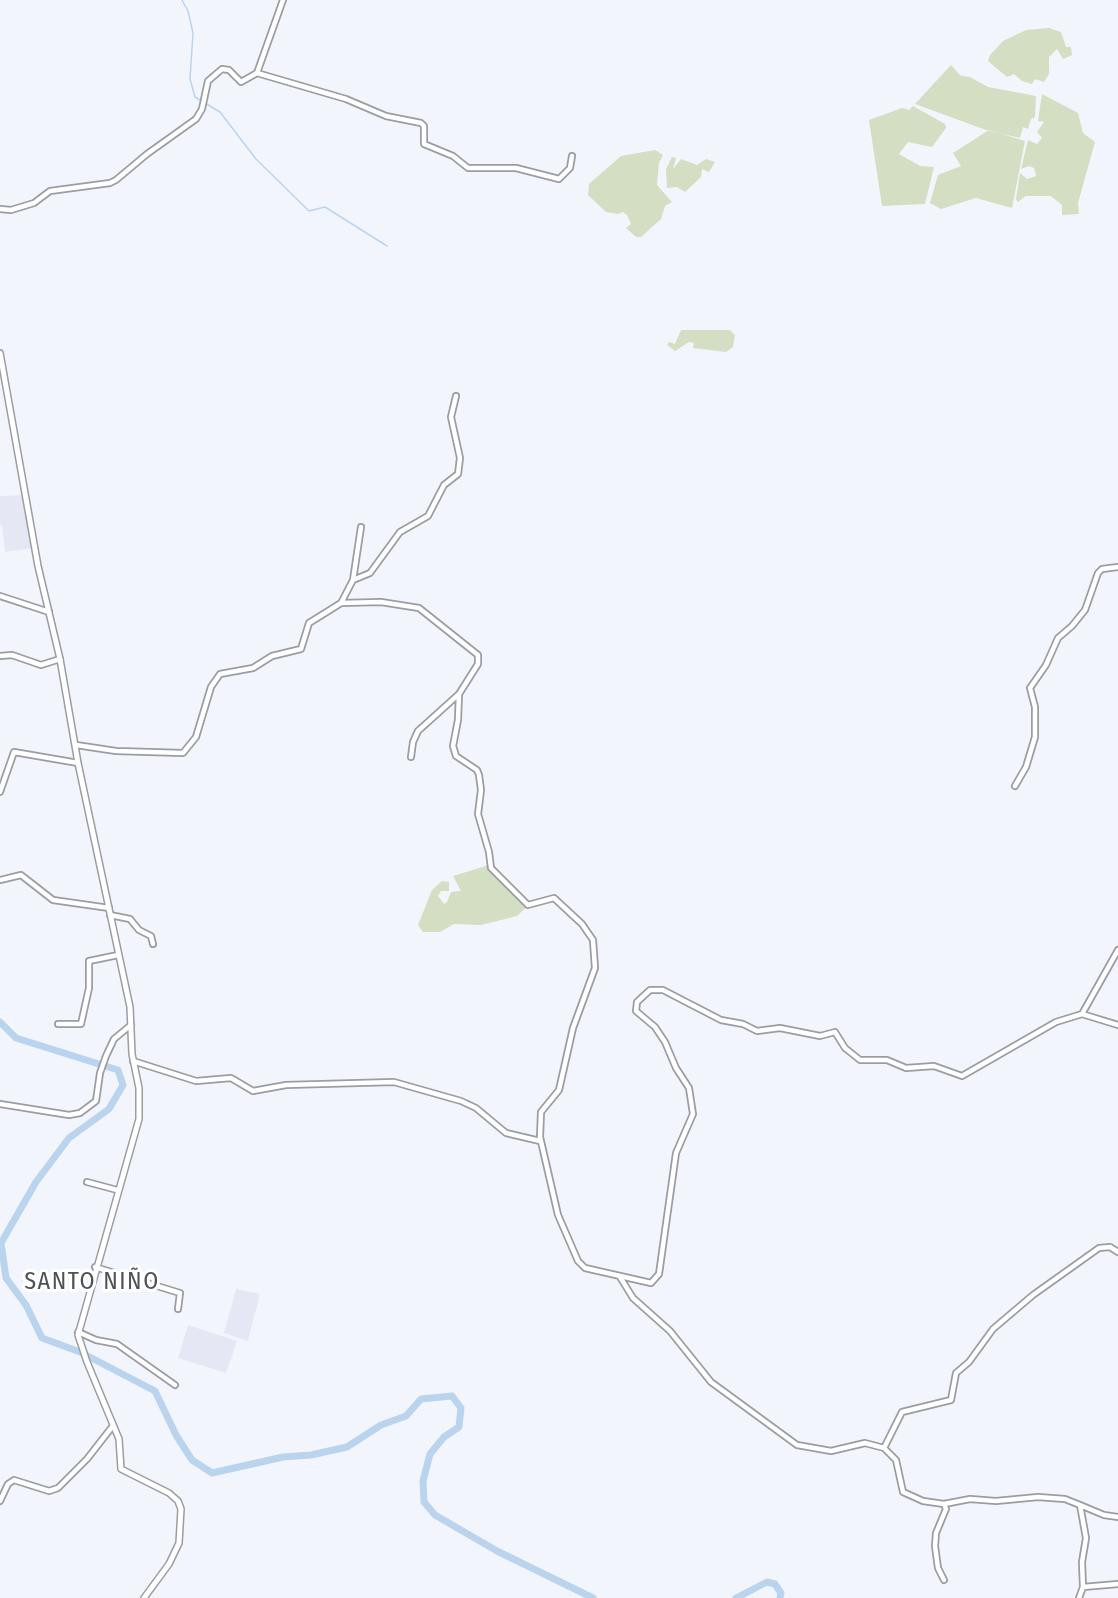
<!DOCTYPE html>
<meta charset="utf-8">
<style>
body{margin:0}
canvas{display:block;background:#f3f5fd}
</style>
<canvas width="1118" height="1598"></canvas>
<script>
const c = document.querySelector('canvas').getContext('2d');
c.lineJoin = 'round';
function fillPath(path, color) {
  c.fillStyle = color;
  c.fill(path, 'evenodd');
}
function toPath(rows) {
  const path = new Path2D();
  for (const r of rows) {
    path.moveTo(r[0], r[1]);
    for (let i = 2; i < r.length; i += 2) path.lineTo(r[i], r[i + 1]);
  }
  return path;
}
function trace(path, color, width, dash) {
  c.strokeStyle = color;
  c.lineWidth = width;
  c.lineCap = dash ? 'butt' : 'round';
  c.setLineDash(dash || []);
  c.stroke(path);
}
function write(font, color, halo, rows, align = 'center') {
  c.font = font + ' "Fira Sans Condensed",sans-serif';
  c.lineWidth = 6;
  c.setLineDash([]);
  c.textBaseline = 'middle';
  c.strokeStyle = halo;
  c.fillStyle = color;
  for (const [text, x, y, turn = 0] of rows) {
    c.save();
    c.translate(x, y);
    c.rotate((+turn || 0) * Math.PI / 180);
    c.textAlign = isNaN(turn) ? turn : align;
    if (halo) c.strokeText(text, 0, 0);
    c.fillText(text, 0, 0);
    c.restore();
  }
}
fillPath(toPath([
 [24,495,35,548,5,552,2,525,0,525,0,496],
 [236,1289,260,1294,248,1341,224,1333],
 [188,1325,237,1341,226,1373,178,1358]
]), '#e5e7f5');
fillPath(toPath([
 [1049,28,1061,32,1066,47,1071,47,1072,55,1063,59,1057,49,1049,57,1049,74,1044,82,1035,79,1032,84,1022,81,1014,74,1007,77,988,61,990,55,1003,41,1026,30],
 [951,65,961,76,970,77,988,87,1036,96,1035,117,1031,119,1028,129,1023,127,1020,138,986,130,915,104],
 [1042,94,1078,113,1083,133,1095,142,1078,203,1079,214,1062,215,1062,205,1051,196,1026,196,1018,202,1016,199,1020,173,1027,179,1036,176,1034,168,1029,166,1021,169,1028,140,1037,144,1042,138,1037,132,1044,122,1038,121],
 [913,106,945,124,946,128,932,147,908,142,899,154,920,166,934,167,925,204,882,206,869,120,902,108,909,110],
 [989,130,1025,141,1012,208,976,198,941,209,930,203,938,175,961,166,953,153],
 [655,150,663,155,659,163,657,185,672,202,665,206,661,219,641,237,636,237,626,228,631,224,627,215,623,212,618,214,606,212,588,195,589,184,621,156],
 [672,157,676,158,673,169,681,159,697,165,706,159,715,162,709,172,702,169,701,177,685,192,677,187,667,188,666,169],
 [681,330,730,330,735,335,733,347,726,352,693,348,694,343,689,342,675,351,667,345,669,342,675,344],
 [489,865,528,906,517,916,481,925,454,924,440,932,423,932,418,925,432,890,442,881,449,882,449,891,441,891,438,896,444,904,447,902,451,892,461,891,453,876]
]), '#d3dec2');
trace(toPath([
 [182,0,188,11,193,33,190,79,195,97,220,112,256,159,309,211,325,207,387,246]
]), '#bbd4ee', 1.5);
trace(toPath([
 [0,1022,16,1038,118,1070,123,1085,109,1109,69,1138,36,1182,1,1243,6,1278,26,1305,42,1338,80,1352,155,1391,176,1435,192,1460,212,1473,283,1457,311,1455,347,1447,381,1425,406,1416,421,1399,452,1396,461,1408,459,1427,444,1437,430,1454,423,1481,424,1502,435,1515,497,1551,593,1598],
 [736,1598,767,1582,775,1584,781,1593,780,1598]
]), '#bbd4ee', 7);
const minor = toPath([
 [257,73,346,99,386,116,421,123,424,126,424,144,453,156,468,168,516,168,559,179,570,168,572,156],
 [0,209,11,210,34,203,50,191,110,183,116,180,147,154,196,119,202,109,208,81,222,69,229,70,241,82,257,73,283,0],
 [353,580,361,527],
 [0,596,49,612],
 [341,603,381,602,419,608,478,655,478,664,459,694,458,720,453,746,456,756,477,770,479,775,481,790,478,814,489,852,491,868,528,905,554,898,582,924,593,940,595,968,573,1028,559,1090,541,1112,540,1137,558,1215,578,1261,585,1268,651,1283,659,1274,676,1153,693,1114,689,1088,676,1068,665,1042,655,1027,636,1011,637,1002,650,990,663,990,721,1020,743,1024,757,1031,780,1028,820,1036,835,1032,845,1048,860,1060,887,1060,906,1068,934,1066,962,1076,1056,1022,1082,1014,1118,950],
 [0,656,12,655,41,665,60,659],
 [76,745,116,751,183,753,196,737,211,687,220,674,253,668,272,656,301,649,309,623,341,603,353,580,370,573,400,532,428,516,444,485,458,474,460,458,451,417,456,396],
 [411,757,413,742,418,731,459,694],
 [1015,786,1026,767,1035,737,1035,707,1030,688,1046,665,1058,638,1072,626,1085,610,1098,573,1102,569,1118,567],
 [0,792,14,752,78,763],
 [0,880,21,875,53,900,109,908],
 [110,915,130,919,139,930,151,936,153,944],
 [1082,1014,1118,1025],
 [58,1024,81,1024,89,988,89,961,118,955],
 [133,1061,196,1081,231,1078,253,1091,286,1085,394,1082,461,1101,476,1108,506,1133,540,1141],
 [0,1104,69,1115,80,1113,96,1101,100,1073,106,1056,114,1039,131,1025],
 [87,1182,117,1190],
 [95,1267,180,1293,178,1309],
 [620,1277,633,1298,670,1331,711,1382,797,1445,831,1451,865,1443,884,1448,896,1460,903,1492,923,1501,944,1504,970,1499,996,1501,1038,1497,1065,1499,1080,1505,1086,1538,1082,1562,1083,1587,1079,1598],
 [78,1332,96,1340,117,1344,175,1385],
 [884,1448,902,1412,951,1400,956,1373,969,1362,993,1329,1033,1295,1099,1248,1110,1247,1118,1252],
 [0,1501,8,1484,14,1480,49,1491,58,1488,87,1459,112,1427],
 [944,1504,946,1509,936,1533,935,1546,938,1568,944,1580],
 [1080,1505,1104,1515,1118,1517],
 [1083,1587,1118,1584]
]);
const tertiary = toPath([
 [0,353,38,566,60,659,78,763,130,1007,132,1054,139,1088,139,1119,78,1335,87,1362,119,1439,121,1469,169,1493,178,1501,181,1509,179,1543,169,1564,144,1598]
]);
trace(minor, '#9b9da4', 8);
trace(tertiary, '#9b9da4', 8);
trace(minor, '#fff', 4.5);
trace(tertiary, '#fff', 5);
c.letterSpacing = '1.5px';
write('24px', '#505158', '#fff', [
 ["SANTO NIÑO",92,1282]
]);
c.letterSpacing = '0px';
</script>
